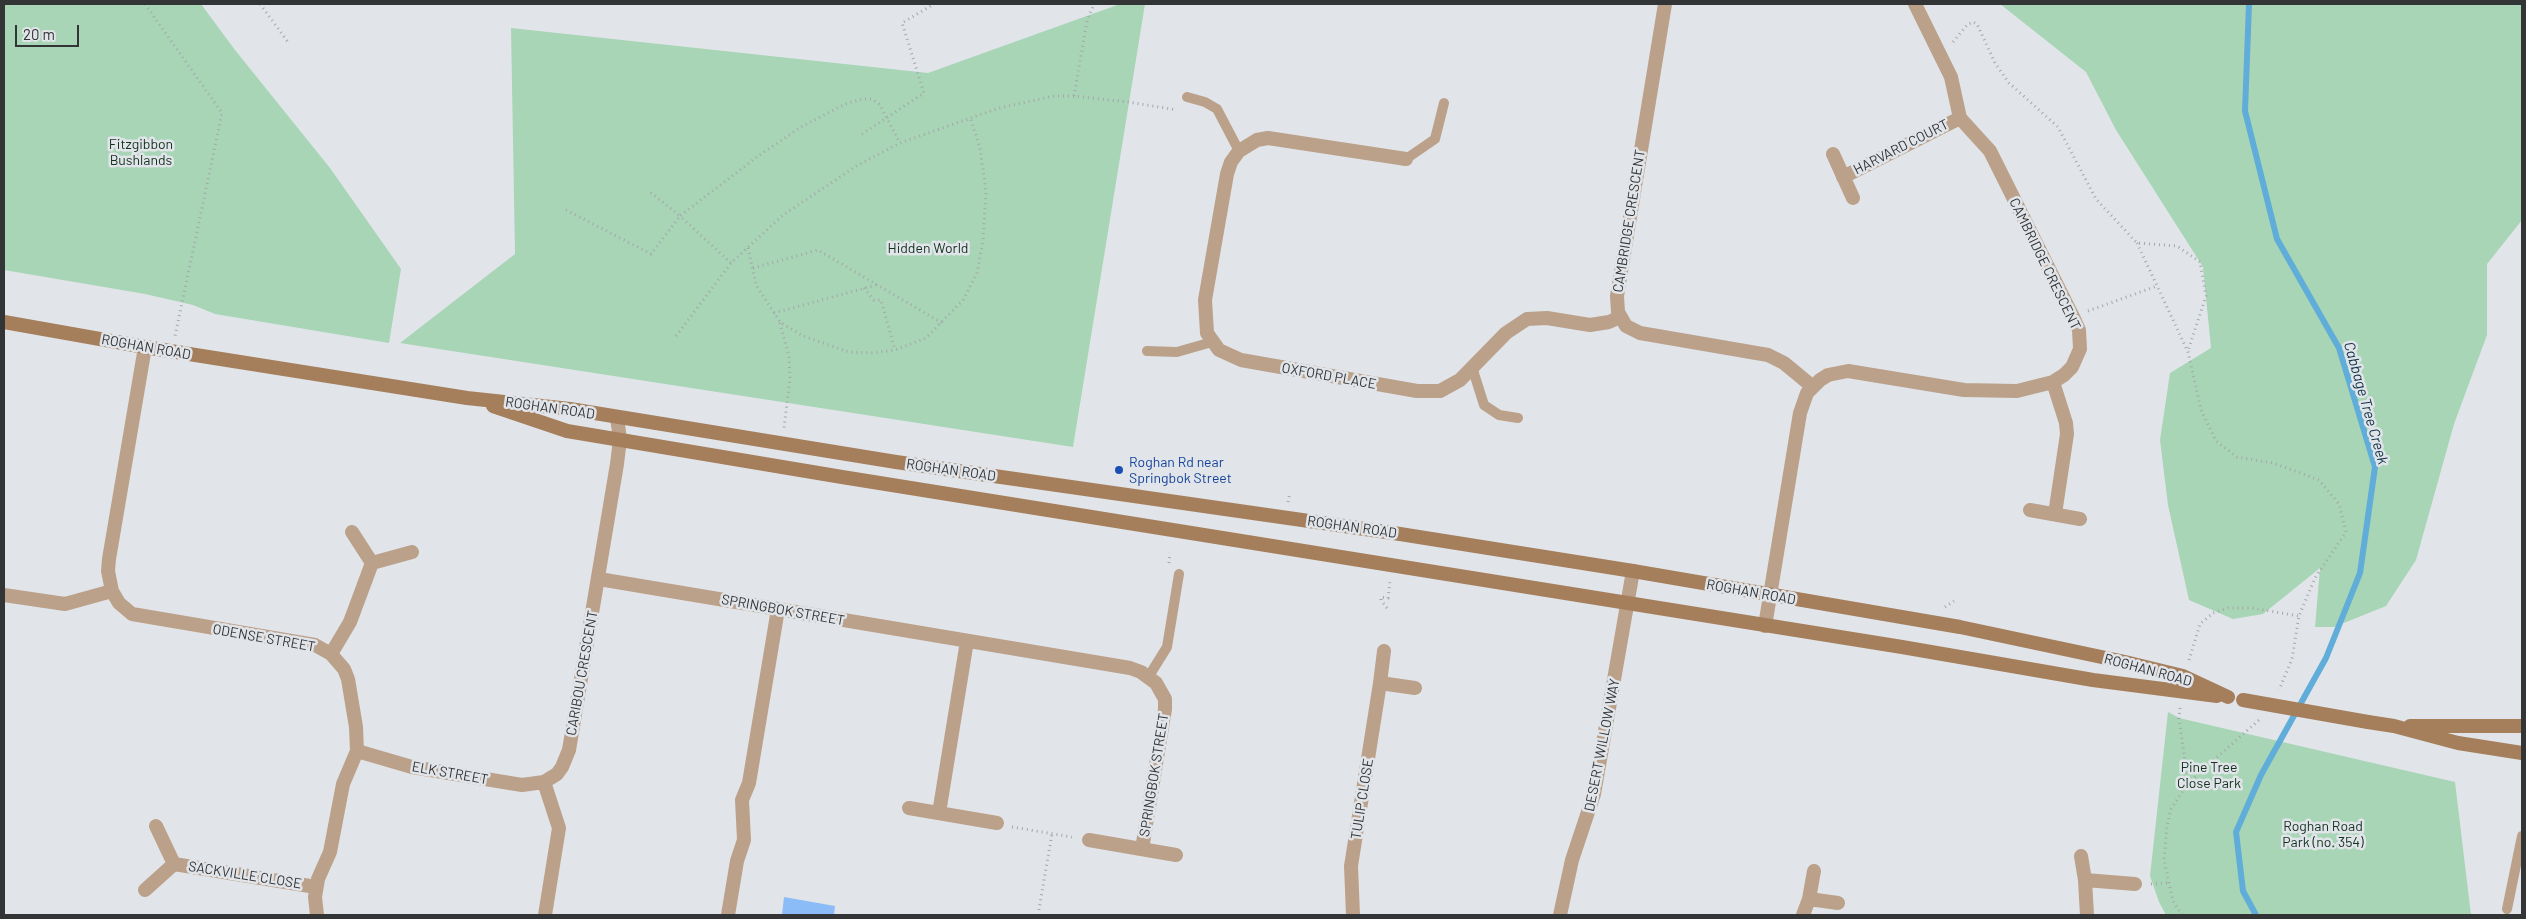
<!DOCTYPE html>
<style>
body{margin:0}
#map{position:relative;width:2526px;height:919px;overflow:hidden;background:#e1e5ea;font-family:Barlow,sans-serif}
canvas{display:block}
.frame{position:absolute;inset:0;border:5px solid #323436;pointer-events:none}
.scale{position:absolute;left:15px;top:25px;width:64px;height:22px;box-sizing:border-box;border:2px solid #323436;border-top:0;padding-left:6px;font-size:15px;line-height:18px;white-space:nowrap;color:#323436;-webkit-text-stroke:4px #e1e5ea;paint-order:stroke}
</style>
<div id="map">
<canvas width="2526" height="919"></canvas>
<div class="frame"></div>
<div class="scale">20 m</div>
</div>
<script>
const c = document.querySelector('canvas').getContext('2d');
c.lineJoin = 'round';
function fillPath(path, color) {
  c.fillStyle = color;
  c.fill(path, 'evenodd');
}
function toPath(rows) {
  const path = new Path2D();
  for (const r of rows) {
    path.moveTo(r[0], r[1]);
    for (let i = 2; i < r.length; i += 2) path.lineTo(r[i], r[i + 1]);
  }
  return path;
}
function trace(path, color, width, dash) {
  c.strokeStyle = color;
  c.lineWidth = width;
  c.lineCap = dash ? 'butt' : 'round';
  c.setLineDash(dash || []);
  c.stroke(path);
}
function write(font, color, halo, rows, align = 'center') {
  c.font = font + ' Barlow,sans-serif';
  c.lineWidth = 5;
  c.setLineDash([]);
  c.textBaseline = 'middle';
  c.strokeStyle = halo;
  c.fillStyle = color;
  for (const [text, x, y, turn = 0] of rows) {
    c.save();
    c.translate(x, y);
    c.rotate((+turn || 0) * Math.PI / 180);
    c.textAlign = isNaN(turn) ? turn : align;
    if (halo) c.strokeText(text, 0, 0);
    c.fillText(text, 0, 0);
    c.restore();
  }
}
fillPath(toPath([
 [4,4,201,4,235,50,330,168,401,269,389,343,215,314,193,305,145,294,4,270],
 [1120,4,1145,4,1073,447,400,343,515,254,511,28,928,73],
 [2000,4,2522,4,2522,220,2487,264,2487,335,2454,424,2416,560,2386,606,2334,627,2315,627,2320,568,2263,614,2233,619,2189,600,2168,505,2160,440,2170,373,2211,348,2203,267,2116,130,2086,72],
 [2168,712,2179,718,2455,782,2471,915,2166,915,2159,902,2150,876]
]), '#a8d5b5');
trace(toPath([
 [2249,4,2245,111,2277,239,2339,348,2375,467,2360,573,2326,658,2261,775,2236,832,2243,891,2256,915]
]), '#60add9', 6);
fillPath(toPath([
 [784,897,835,906,834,915,782,915]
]), '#8bbcf7');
trace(toPath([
 [145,4,222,113,175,336],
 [260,4,288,42],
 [1953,42,1967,25,1973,22,1977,24,1995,63,2009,83,2058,127,2096,199,2137,243,2177,246,2200,262,2206,296,2188,351],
 [1074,96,1087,21,1094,4],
 [862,134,924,93,902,23,934,4],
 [566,210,651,254,680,216,650,192],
 [2137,243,2188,352,2201,410,2216,441,2237,457,2273,463,2319,480,2339,504,2346,532,2315,578,2299,616,2292,659,2279,690],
 [748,248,756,285,780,322,803,336,849,352,871,353,895,350,926,338,963,300,977,273,983,240,986,192,980,148,970,117],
 [731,263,680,216,757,157,801,127,845,104,862,99,872,99,880,105,900,143],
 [753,268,818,250,942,323],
 [864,288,874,300,881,300,895,350],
 [2088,311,2157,286],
 [774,313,876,285],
 [780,323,789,357,790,378,784,428],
 [676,336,731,263,783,215,858,165,900,143,999,108,1054,96,1074,96,1128,102,1177,110],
 [1288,502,1290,493],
 [1169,563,1170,553],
 [1945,607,1954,601],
 [1387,608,1381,600,1381,597,1388,598,1390,582],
 [2189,660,2200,624,2213,613,2228,608,2252,608,2299,616],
 [2180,708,2179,718,2188,783],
 [1012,827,1072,837],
 [2151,884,2168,883],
 [1038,915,1052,834],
 [2182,915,2173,901,2164,860,2167,826,2171,809,2188,783,2259,720]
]), '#a4a7ab', 3, [1, 4]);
trace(toPath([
 [1187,97,1205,102,1217,109,1239,151],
 [1406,159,1435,139,1444,103],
 [1147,351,1177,352,1212,342],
 [1472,367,1484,405,1499,415,1518,418],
 [1149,676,1167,647,1179,574],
 [2507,909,2522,836]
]), '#bba18a', 10);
trace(toPath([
 [1665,4,1617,296,1618,312,1626,326,1640,333,1768,355,1784,363,1813,387],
 [1833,154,1853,198],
 [1406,159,1268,138,1257,140,1239,151,1231,162,1227,174,1205,300,1207,333,1219,350,1241,360,1417,391,1440,391,1460,380,1506,333,1527,319,1547,318,1590,325,1609,322,1620,317],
 [1843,177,1960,118],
 [145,347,109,559,108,571,112,591,119,603,132,614,315,645,331,654,344,669,348,679,356,727,357,751,343,784,330,852,318,879,315,897,317,915],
 [2053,382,2066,423,2067,434,2055,514],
 [2030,510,2080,519],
 [352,532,372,563,412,552],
 [599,579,1130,668,1141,672,1156,683,1165,699,1165,709,1142,849],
 [4,595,65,604,112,591],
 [1765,626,1800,413,1807,393,1820,380,1828,375,1848,371,1964,390,2017,391,2053,382,2064,375,2072,367,2080,349,2079,330,2075,321,1990,151,1960,118,1951,77,1915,4],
 [1384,651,1380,683,1415,688],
 [331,654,350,622,372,563],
 [357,751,412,767,522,785,544,782],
 [909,808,997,823],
 [939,813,967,641],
 [1089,840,1176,855],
 [2081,856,2085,880,2135,884],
 [174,864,316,887],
 [1814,871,1809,899,1838,903],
 [2085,880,2087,915],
 [145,890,174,864,156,826],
 [545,915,559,828,544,782,557,774,562,767,569,750,617,464,620,439,617,418],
 [728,915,737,861,744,840,742,800,749,783,778,609],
 [1353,915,1351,866,1380,683],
 [1560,915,1572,860,1594,794,1633,571],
 [1803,915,1809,899]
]), '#bba18a', 14);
trace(toPath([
 [4,322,145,347,467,398,570,409,896,462,1400,534,1633,571,1960,627,2125,662,2183,676,2228,697],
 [493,406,567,431,842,477,1902,647,2093,680,2217,696],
 [2368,722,2394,726,2458,743,2522,753],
 [2410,726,2522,726]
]), '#a57f5c', 14);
trace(toPath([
 [2243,700,2368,722]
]), '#a57f5c', 14);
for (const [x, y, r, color] of [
 [1119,470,5,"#1a4fb4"]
]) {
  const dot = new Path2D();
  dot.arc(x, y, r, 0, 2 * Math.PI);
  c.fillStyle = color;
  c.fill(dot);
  trace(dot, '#e1e5ea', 2);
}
write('14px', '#13321e', '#e1e5ea', [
 ["Fitzgibbon",141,144],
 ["Bushlands",141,160],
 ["Hidden World",928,248],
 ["Pine Tree",2209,767],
 ["Close Park",2209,783],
 ["Roghan Road",2323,826],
 ["Park (no. 354)",2323,842]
]);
write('14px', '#323436', '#e1e5ea', [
 ["HARVARD COURT",1901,147,-27],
 ["CAMBRIDGE CRESCENT",1629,221,-81],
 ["CAMBRIDGE CRESCENT",2045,264,64],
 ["ROGHAN ROAD",146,347,10],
 ["OXFORD PLACE",1329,376,10],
 ["ROGHAN ROAD",550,408,8],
 ["ROGHAN ROAD",951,470,8],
 ["ROGHAN ROAD",1352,527,8],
 ["ROGHAN ROAD",1751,592,10],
 ["SPRINGBOK STREET",783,610,10],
 ["ODENSE STREET",264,638,10],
 ["ROGHAN ROAD",2148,670,15],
 ["CARIBOU CRESCENT",582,673,-80],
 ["DESERT WILLOW WAY",1602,745,-79],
 ["ELK STREET",450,773,10],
 ["SPRINGBOK STREET",1154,775,-81],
 ["TULIP CLOSE",1362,799,-81],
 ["SACKVILLE CLOSE",245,875,9]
]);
write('14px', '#164399', '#e1e5ea', [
 ["Roghan Rd near",1129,462],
 ["Springbok Street",1129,478]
], 'left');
write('italic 15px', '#0f3245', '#e1e5ea', [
 ["Cabbage Tree Creek",2366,403,74]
]);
</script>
